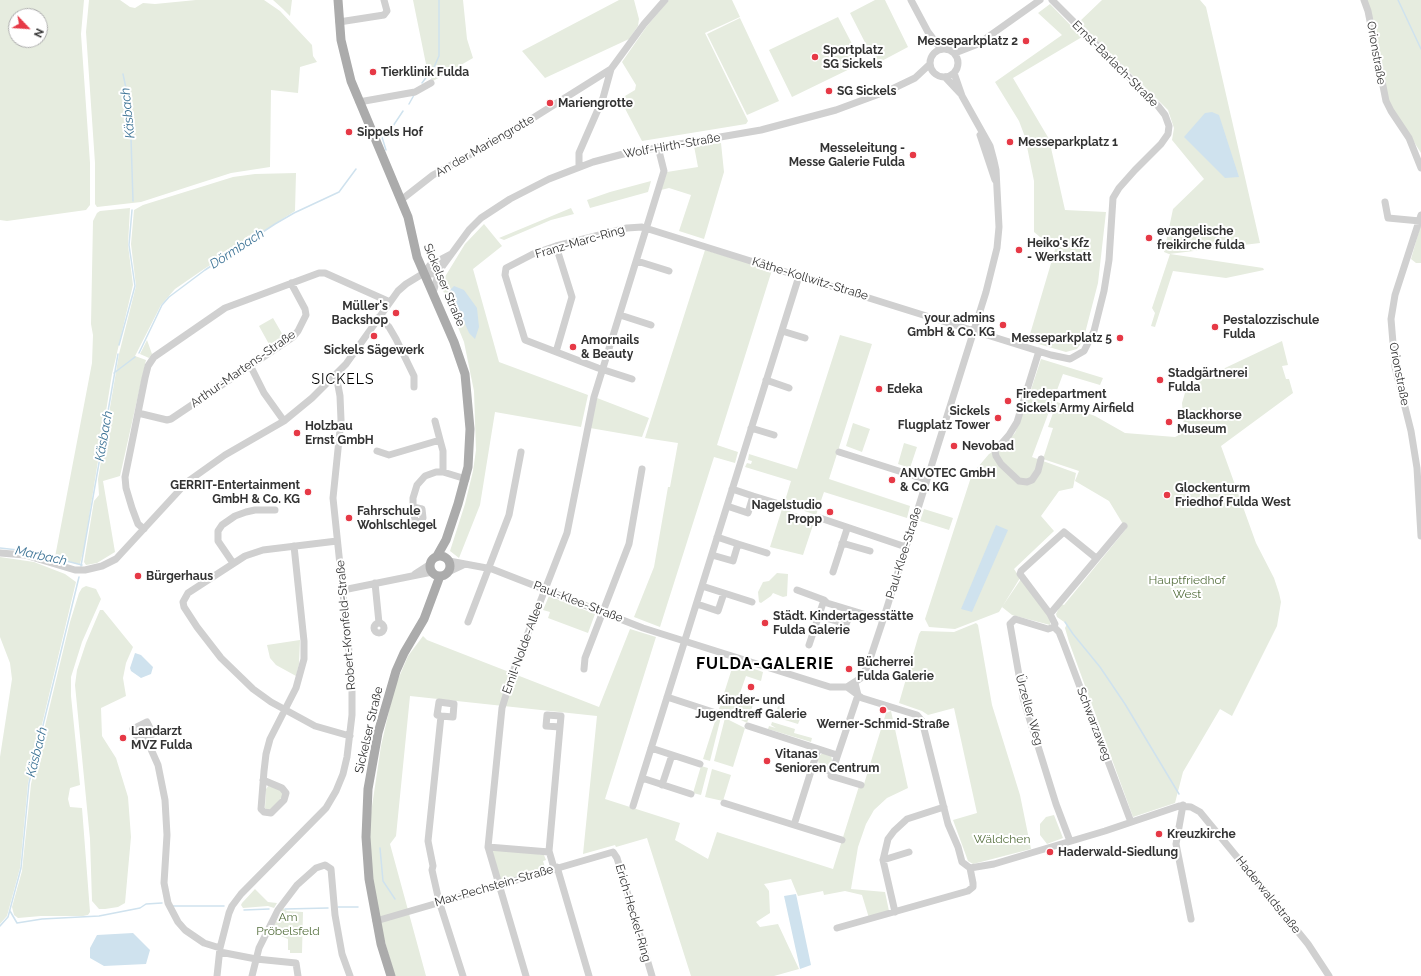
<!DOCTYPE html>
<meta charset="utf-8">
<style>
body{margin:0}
#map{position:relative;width:1421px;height:976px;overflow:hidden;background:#fff;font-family:Raleway,sans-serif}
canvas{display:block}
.north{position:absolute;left:8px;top:8px;width:40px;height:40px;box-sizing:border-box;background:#fff;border:1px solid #adadad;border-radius:50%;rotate:115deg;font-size:11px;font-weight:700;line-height:16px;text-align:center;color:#333}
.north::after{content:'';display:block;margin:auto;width:14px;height:18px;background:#e63946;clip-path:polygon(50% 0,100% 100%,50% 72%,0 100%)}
</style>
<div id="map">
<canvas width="1421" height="976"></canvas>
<div class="north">N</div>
</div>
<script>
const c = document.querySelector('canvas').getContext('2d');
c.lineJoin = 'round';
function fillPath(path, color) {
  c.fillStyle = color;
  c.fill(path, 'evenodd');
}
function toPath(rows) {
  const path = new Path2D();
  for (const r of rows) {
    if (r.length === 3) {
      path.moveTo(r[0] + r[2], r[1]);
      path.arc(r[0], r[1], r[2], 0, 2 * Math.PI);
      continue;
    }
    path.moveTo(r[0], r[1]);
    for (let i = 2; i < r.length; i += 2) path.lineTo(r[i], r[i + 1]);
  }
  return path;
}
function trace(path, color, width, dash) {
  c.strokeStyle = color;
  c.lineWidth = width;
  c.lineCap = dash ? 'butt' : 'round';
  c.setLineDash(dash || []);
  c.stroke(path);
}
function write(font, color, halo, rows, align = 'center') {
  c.font = font + ' Raleway,sans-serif';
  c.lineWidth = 4;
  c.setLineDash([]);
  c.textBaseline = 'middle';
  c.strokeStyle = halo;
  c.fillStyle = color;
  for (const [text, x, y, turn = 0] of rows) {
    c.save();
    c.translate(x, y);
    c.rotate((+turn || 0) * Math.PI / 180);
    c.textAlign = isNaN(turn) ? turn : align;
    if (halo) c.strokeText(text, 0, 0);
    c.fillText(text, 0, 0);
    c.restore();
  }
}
fillPath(toPath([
 [0,0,84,0,81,34,90,163,90,205,86,210,7,221,0,220],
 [16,16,40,16,40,40,16,40],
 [89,0,120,0,130,7,135,8,143,3,155,4,196,0,264,0,280,11,312,45,313,56,317,62,300,67,298,93,271,90,270,167,231,173,141,202,97,207,95,204,95,163,86,32],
 [273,0,292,0,290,16,283,9],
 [413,0,463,0,467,39,473,58,433,81,428,74],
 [619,0,634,0,639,19,638,26,629,39,545,78,522,51],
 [669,0,732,0,740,17,705,33,748,121,746,124,642,141,620,99,635,90,636,85,622,62,647,26],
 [875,0,885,0,908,47,876,64,850,13],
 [1102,0,1200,0,1206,7,1260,243,1169,254,1164,252,1173,209,1204,179,1172,140,1174,128,1168,110,1079,22],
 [1367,0,1421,0,1421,153,1388,101],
 [1050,4,1082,37,1013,78,1049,139,1065,210,1106,212,1098,283,1083,341,1077,349,1066,352,1028,341,1057,243,1040,237,1034,232,1034,181,1025,137,1019,121,995,82,1062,35,1038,13],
 [838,17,862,63,792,97,769,50],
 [740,18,779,101,747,115,707,34],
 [721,143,724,172,704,239,679,231,691,195,669,188,661,190,667,172,698,167,694,146],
 [296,173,295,211,204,269,175,289,161,305,135,356,146,360,120,476,103,481,115,552,97,563,86,565,84,562,94,501,99,495,98,479,119,354,136,286,131,244,134,210,143,205,233,177,255,174],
 [651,181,648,192,590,208,587,200,610,192],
 [130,208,128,245,133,285,112,374,84,548,80,564,75,563,55,557,92,363,93,335,91,324,93,221,97,213,100,211],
 [571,208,574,214,551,220,504,240,499,238],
 [484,224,502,246,473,269,499,362,588,395,581,427,495,412,480,505,459,558,450,551,465,504,473,471,476,450,474,391,464,342,442,288,443,280,465,244],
 [1421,224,1421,263,1416,263,1411,259],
 [705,250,772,270,717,445,738,452,735,463,714,457,660,627,634,617,654,567,668,487,670,487,678,443,645,438],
 [1170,254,1263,268,1264,270,1226,278,1173,271,1155,327,1151,326,1155,313,1152,308],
 [273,318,284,337,270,346,259,326],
 [840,335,872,344,829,479,910,506,907,518,824,492,816,515,784,504,791,481,745,467,747,463,751,464,752,461,748,460,749,454,797,469],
 [147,340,152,354,149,358,140,354],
 [1282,341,1288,365,1282,366,1286,379,1289,379,1293,393,1221,446,1256,543,1274,578,1279,593,1281,602,1277,626,1232,716,1220,709,1183,772,1175,803,1133,817,1069,642,1065,628,1067,624,1057,617,1056,614,1061,604,1064,605,1126,529,1109,501,1075,481,1079,471,1043,459,1053,428,1048,427,1057,402,1095,416,1125,433,1175,437,1181,434,1184,428,1182,403,1187,386],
 [1041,359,1103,378,1100,385,1063,374,1032,457,1076,473,1073,488,1059,491,1041,516,1054,531,1014,569,1020,578,999,612,955,629,929,627,925,619,972,474,989,454,1000,448,1015,433,1024,411],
 [597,398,649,418,642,437,590,428],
 [853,423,870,429,862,452,846,446],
 [904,443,917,447,910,468,898,464],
 [782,509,815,519,803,555,770,547],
 [924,509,953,518,949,530,920,521],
 [0,557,34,562,65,574,76,582,28,783,20,868,7,916,0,924,0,757,12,679,10,663,0,637],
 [777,573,788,574,787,596,783,597,773,593,771,596,761,603,759,602,758,592,763,582,769,581],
 [1021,579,1051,620,1050,625,1012,615,1002,607],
 [86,586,96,589,101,599,82,642,71,677,71,696,80,785,70,788,68,799,70,807,82,808,90,912,88,915,83,916,41,916,18,918,14,915,12,907,22,871,31,784,70,622,79,593,82,588],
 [549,596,595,614,588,633,548,618,550,612,543,610],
 [103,610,133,647,126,663,123,678,126,696,101,708,102,736,116,758,128,797,131,837,125,903,118,907,105,909,99,909,92,901,90,839,75,685,77,670,86,643,100,610],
 [976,623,978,625,992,705,1020,795,1031,849,973,864,968,861,953,820,977,813,954,708,928,715,922,711,899,703,919,634,921,631,954,632],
 [630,629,656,637,605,799,680,823,675,840,708,859,717,832,833,869,860,783,864,784,886,713,891,711,908,788,887,798,874,810,866,824,858,847,851,889,885,892,889,911,869,918,862,895,845,891,824,895,823,891,798,896,791,879,764,884,769,891,770,913,756,922,760,927,778,924,799,969,774,976,691,976,647,838,616,847,615,845,583,854,597,716,410,696,396,836,390,844,426,976,395,976,375,908,368,833,381,746,394,689,408,656,423,636,427,640,599,707],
 [300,640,299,664,296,676,276,665,270,658,267,645],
 [734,662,763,672,761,681,746,676,740,693,755,698,747,723,719,709],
 [778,706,802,714,798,724,775,717],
 [717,715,721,717,710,761,703,759],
 [725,718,745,728,733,767,714,761],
 [772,722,795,729,794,733,812,738,811,742,768,729,769,726,776,728,771,725],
 [825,760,7],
 [701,766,708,768,701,795,693,793],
 [712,769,731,775,723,801,705,797],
 [269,785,283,791,284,794,273,809,268,810,265,808,266,789],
 [1054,815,1063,838,1047,844,1040,835,1040,824,1046,817],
 [488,847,544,855,546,860,543,861,545,867,499,885],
 [255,889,268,902,277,903,274,908,268,906,243,908,241,905,242,903],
 [283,908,287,911,303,912,302,953,290,953,290,950,288,950,288,939,269,931]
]), '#e6ecdf');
fillPath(toPath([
 [1212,112,1219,115,1239,177,1225,178,1184,137,1205,113],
 [454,286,464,290,477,308,479,327,475,339,469,333,450,290],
 [996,525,1008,530,972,612,961,609],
 [135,653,141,655,153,667,151,674,141,678,131,671,130,668],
 [796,894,811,965,800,969,784,896],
 [133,933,150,950,146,964,104,966,90,958,90,948,97,935]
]), '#cfe2ee');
trace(toPath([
 [1398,0,1421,49],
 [123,74,130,107,133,201],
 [422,83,434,67,439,56,439,0],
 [409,104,414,95],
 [386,150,381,134,391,129,403,111],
 [119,345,135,286,129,245,132,210],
 [139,353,162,305,169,297,205,270,275,224,294,213,339,192,356,169],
 [114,373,135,357],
 [0,548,27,551,82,565],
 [81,566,118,354],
 [1065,622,1073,634,1100,667,1125,704,1179,794],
 [380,848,383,881,395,899],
 [172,906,224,906],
 [338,907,358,907],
 [285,909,328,908],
 [244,910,269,909],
 [10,911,17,923,42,919,99,916,140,908,146,904,162,903],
 [0,926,8,917,21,868,29,783,79,577]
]), '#cfe2ee', 1.5);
trace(toPath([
 [911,0,928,32,941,49],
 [1364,0,1368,11,1386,101,1391,111,1409,138,1421,168],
 [339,22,384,15,387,11,384,0],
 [944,63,14],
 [955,53,978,44,1040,0],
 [945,77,960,93],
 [359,102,415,92,431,83],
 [980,135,995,180],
 [579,167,579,153,603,98,611,69,644,24,665,0],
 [401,200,433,175,506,135,611,69],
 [1385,202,1388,218,1420,221],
 [1421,215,1395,295,1391,319,1395,367,1411,431,1417,468,1421,536],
 [556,246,572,297,556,352],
 [637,261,669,271],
 [424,273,432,274,439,271,469,230,481,218,510,199,549,179,593,162,627,153,761,130,836,110,890,90,915,78,930,64],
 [424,273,430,265,451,254],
 [433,293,439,271],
 [620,315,651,325],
 [379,317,389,327,396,339,414,376,414,387],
 [782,331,805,338],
 [1039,351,1017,422,1009,435,995,451,996,456,1001,464,1019,481,1027,482,1032,480,1038,471,1041,459],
 [250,365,264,393,284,421],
 [632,379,598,368,525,340,505,275,506,268,533,254,556,246,627,228,642,227,1051,355,1070,359,1084,351,1094,331,1104,291,1109,260,1113,198,1119,188,1135,170,1161,144,1168,134,1169,126,1165,115,1158,106,1052,0],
 [766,380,789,388],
 [138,413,167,420,171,419,293,337,298,331,306,315,305,309,291,283],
 [435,421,440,440],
 [751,428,774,435],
 [377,451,389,455,440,440,443,451,443,472],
 [839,452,927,480],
 [753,496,776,503],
 [727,506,748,513,753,496,732,489],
 [413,507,422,509,423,518,421,522,415,521,413,507,413,498,417,485,425,476,436,472,443,472,466,479],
 [820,518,906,547],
 [144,529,138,524,132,508,126,488,125,477,145,378,148,366,154,357,225,308,319,273,325,273,390,302],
 [337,541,263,550,245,556,188,593,183,602,184,607,197,627,221,658,253,689,271,702,315,726,350,736],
 [842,543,870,551],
 [738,544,767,553],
 [0,553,25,555,75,570,85,570,102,566,116,559,187,482,225,455,284,421,312,398,346,364,398,291,406,284,424,273],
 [712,555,733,561,738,544,717,537],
 [449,561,492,569,643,628,830,687,847,687,861,678,868,665,883,620,986,292,997,248,999,227,996,170,994,161,990,146,962,96,954,73],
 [233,563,218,541,218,531,222,525,235,516,246,512,255,510,275,510],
 [448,572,463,565],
 [833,572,847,529],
 [415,574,429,565],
 [375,583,379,623],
 [702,586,752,602],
 [343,590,432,572],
 [797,590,824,600,827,603,883,620],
 [697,604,718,611,724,593],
 [1050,614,1020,574,1021,571,1064,532,1096,558],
 [819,616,846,624,847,622],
 [468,622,509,515,521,452],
 [379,628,5],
 [1054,627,1048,629,1015,619,1010,624,1023,698,1056,804,1070,841],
 [1054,627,1059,632,1063,642,1131,822],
 [1054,627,1055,624,1050,614,1124,526],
 [809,645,824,600],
 [584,669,585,658,629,544,642,469],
 [667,697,716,713],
 [441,716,453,717,454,704,439,702,437,715,441,716,428,841,433,866,432,870,439,901,463,976],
 [748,726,837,755],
 [146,738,139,741,133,729,147,722,153,734,146,738,158,765,165,800,167,835,164,883,168,903,178,922,185,930,204,943,220,948],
 [651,748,700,764],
 [818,749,794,825,842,840],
 [813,766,832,772,831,776,861,785],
 [832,772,858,695,855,683],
 [642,778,691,794],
 [263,780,282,788,286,793,284,800,271,813,264,812,261,809,264,771,266,754,270,739,296,688,304,659,304,641,294,546],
 [662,785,672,755],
 [724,803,794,825],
 [1183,805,1176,844,1191,919],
 [633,806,799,276],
 [488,847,549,852],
 [883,860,909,852],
 [557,867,589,976],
 [554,868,549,851,561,716,547,715,546,726,560,727],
 [970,868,994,864,1105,831,1179,806,1191,807,1200,812,1260,885,1308,944,1329,976],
 [895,912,883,860,888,839,894,831,907,819,944,807],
 [376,921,613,852,617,858,652,976],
 [837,928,968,891,973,887,973,883,970,868,962,862,958,847,948,824,922,721,917,715,862,698,847,687],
 [220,952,256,959,296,963,298,976],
 [217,976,220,948,229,913,232,906,241,894,326,808,336,791,343,774,347,757,352,715,352,680,333,498,341,420,340,396,336,375],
 [252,976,259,948,278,910,297,885,316,868,325,865,331,869,335,915,342,954,350,976],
 [526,976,488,847,502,708,514,669,567,533,594,397,664,171,658,147]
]), '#d0d0d0', 7);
trace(toPath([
 [338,0,341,40,351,81,408,217,417,257,454,342,465,374,470,429,468,467,458,504,446,540,437,556],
 [440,566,10],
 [391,976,381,944,369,879,366,837,368,789,378,733,396,671,404,653,424,619,440,576]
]), '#ababab', 9);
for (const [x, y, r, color] of [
 [1026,41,4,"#e63946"],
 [815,57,4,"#e63946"],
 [373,72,4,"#e63946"],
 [829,91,4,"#e63946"],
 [550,103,4,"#e63946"],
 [349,132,4,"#e63946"],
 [1010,142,4,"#e63946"],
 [913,155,4,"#e63946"],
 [1149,238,4,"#e63946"],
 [1019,250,4,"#e63946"],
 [396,313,4,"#e63946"],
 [1003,325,4,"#e63946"],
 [1215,327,4,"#e63946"],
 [374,336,4,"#e63946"],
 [1120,338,4,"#e63946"],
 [573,347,4,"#e63946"],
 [1160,380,4,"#e63946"],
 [879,389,4,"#e63946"],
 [1008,401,4,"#e63946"],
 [998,418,4,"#e63946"],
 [1169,422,4,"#e63946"],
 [297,433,4,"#e63946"],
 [954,446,4,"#e63946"],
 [892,480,4,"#e63946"],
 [308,492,4,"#e63946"],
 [1167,495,4,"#e63946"],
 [830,512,4,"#e63946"],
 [349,518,4,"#e63946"],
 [138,576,4,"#e63946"],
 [765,623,4,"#e63946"],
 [849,669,4,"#e63946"],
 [751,687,4,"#e63946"],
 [883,710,4,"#e63946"],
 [123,738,4,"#e63946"],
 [767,761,4,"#e63946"],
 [1159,834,4,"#e63946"],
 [1050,852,4,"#e63946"]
]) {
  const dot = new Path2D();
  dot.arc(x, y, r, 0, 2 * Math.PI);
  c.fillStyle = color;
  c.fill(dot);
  trace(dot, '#fff', 1.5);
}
write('bold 12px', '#333', '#fff', [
 ["Messeparkplatz 2",1018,41,"right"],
 ["Sportplatz",823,50],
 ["SG Sickels",823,64],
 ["Tierklinik Fulda",381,72],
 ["SG Sickels",837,91],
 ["Mariengrotte",558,103],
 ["Sippels Hof",357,132],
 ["Messeparkplatz 1",1018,142],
 ["Messeleitung -",905,148,"right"],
 ["Messe Galerie Fulda",905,162,"right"],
 ["evangelische",1157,231],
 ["freikirche fulda",1157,245],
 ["Heiko's Kfz",1027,243],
 ["- Werkstatt",1027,257],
 ["Müller's",388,306,"right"],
 ["Backshop",388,320,"right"],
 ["your admins",995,318,"right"],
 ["GmbH & Co. KG",995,332,"right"],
 ["Pestalozzischule",1223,320],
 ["Fulda",1223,334],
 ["Messeparkplatz 5",1112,338,"right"],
 ["Amornails",581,340],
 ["& Beauty",581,354],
 ["Sickels Sägewerk",374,350,"center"],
 ["Stadgärtnerei",1168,373],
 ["Fulda",1168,387],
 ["Edeka",887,389],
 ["Firedepartment",1016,394],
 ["Sickels Army Airfield",1016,408],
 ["Sickels",990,411,"right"],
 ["Flugplatz Tower",990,425,"right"],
 ["Blackhorse",1177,415],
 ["Museum",1177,429],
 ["Holzbau",305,426],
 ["Ernst GmbH",305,440],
 ["Nevobad",962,446],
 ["ANVOTEC GmbH",900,473],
 ["& Co. KG",900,487],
 ["GERRIT-Entertainment",300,485,"right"],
 ["GmbH & Co. KG",300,499,"right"],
 ["Glockenturm",1175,488],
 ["Friedhof Fulda West",1175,502],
 ["Nagelstudio",822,505,"right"],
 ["Propp",822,519,"right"],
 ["Fahrschule",357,511],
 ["Wohlschlegel",357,525],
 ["Bürgerhaus",146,576],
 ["Städt. Kindertagesstätte",773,616],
 ["Fulda Galerie",773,630],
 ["Bücherrei",857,662],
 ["Fulda Galerie",857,676],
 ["Kinder- und",751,700,"center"],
 ["Jugendtreff Galerie",751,714,"center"],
 ["Werner-Schmid-Straße",883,724,"center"],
 ["Landarzt",131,731],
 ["MVZ Fulda",131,745],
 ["Vitanas",775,754],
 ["Senioren Centrum",775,768],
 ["Kreuzkirche",1167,834],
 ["Haderwald-Siedlung",1058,852]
], 'left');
write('12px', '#333', '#fff', [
 ["Orionstraße",1376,53,80],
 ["Ernst-Barlach-Straße",1115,64,45],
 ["An der Mariengrotte",485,146,-30],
 ["Wolf-Hirth-Straße",672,146,-10],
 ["Franz-Marc-Ring",580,242,-16],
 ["Käthe-Kollwitz-Straße",810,279,17],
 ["Sickelser Straße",444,285,67],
 ["Arthur-Martens-Straße",243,369,-35],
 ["Orionstraße",1399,374,79],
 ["Paul-Klee-Straße",904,553,-73],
 ["Paul-Klee-Straße",578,602,21],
 ["Robert-Kronfeld-Straße",346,625,-95],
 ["Emil-Nolde-Allee",523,648,-70],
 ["Ürzeller Weg",1029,710,74],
 ["Schwarzaweg",1094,724,69],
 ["Sickelser Straße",369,730,-77],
 ["Max-Pechstein-Straße",494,886,-16],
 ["Haderwaldstraße",1268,895,51],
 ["Erich-Heckel-Ring",633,913,74]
]);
write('12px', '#56703f', '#fff', [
 ["Hauptfriedhof",1187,580],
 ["West",1187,594],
 ["Wäldchen",1002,839],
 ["Am",288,917],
 ["Pröbelsfeld",288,931]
]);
write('italic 13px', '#3f7597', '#fff', [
 ["Käsbach",128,113,-96],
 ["Dörmbach",237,249,-33],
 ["Käsbach",104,436,-80],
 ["Marbach",41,556,12],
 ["Käsbach",37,752,-76]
]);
c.letterSpacing = '1px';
write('14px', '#000', '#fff', [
 ["SICKELS",343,380]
]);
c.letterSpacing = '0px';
c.letterSpacing = '1px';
write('bold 16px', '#000', '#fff', [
 ["FULDA-GALERIE",765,664]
]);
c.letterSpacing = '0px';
</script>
